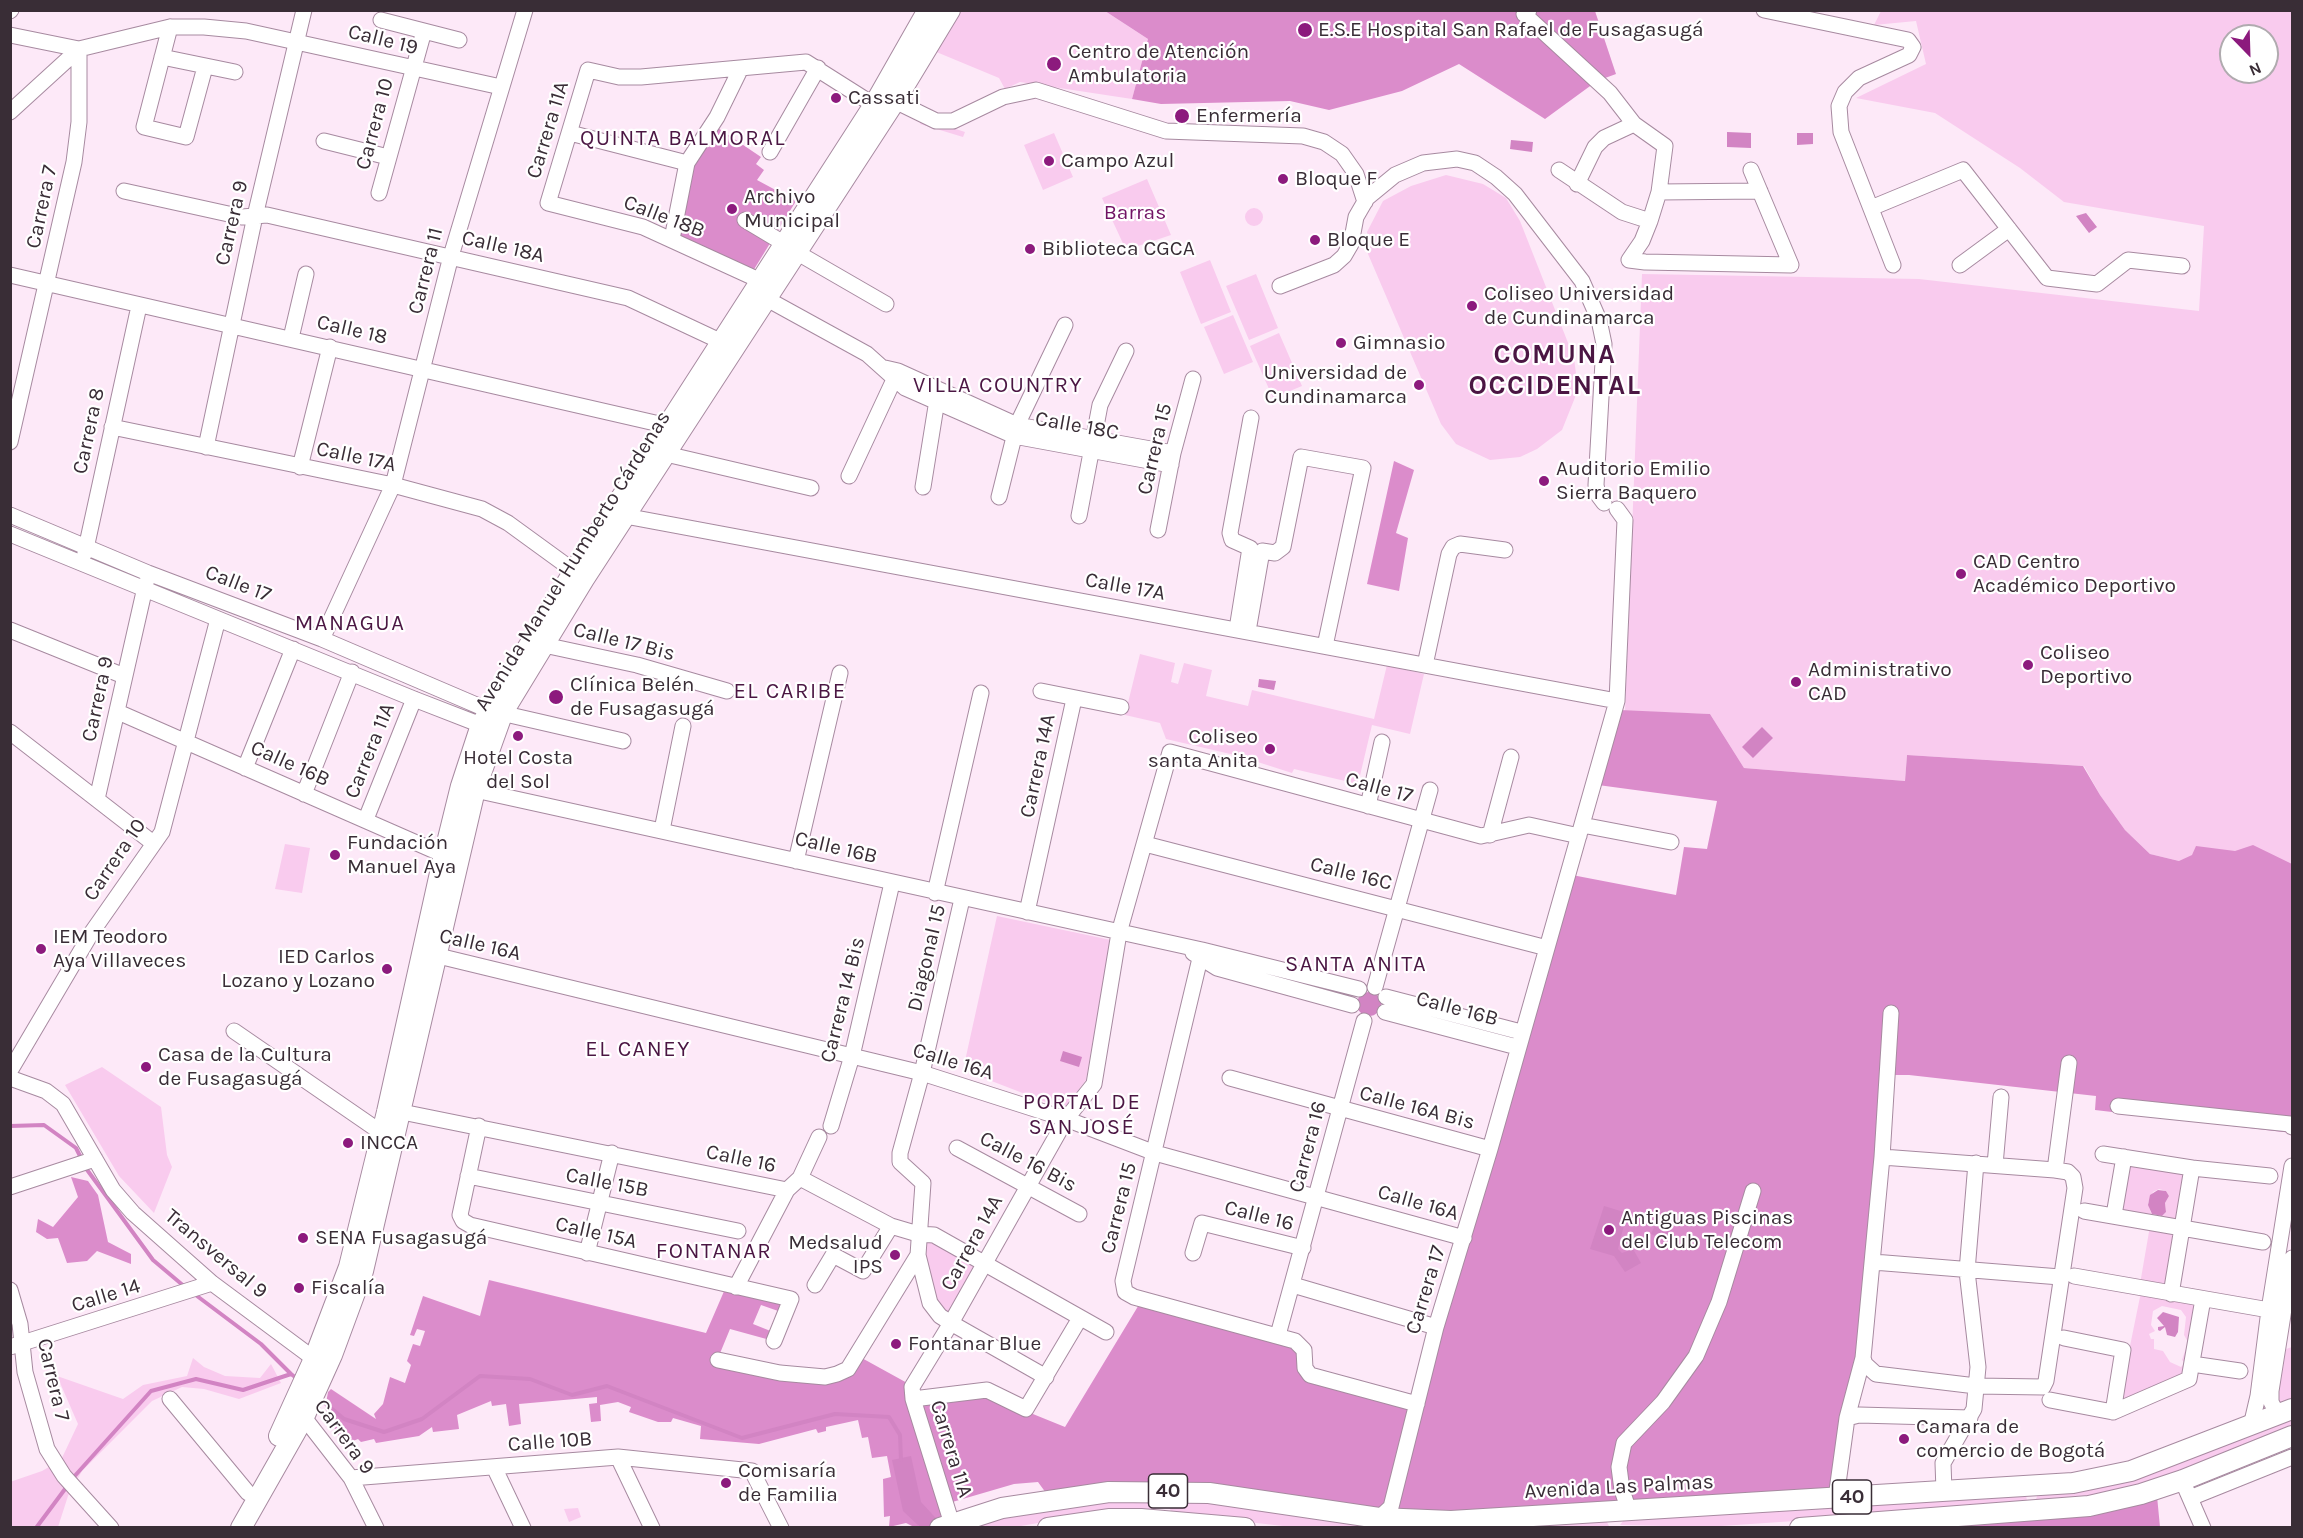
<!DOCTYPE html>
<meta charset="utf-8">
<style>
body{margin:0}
#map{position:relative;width:2303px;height:1538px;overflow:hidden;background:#fde9f8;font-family:Karla,sans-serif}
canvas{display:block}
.frame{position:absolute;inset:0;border:12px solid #392d36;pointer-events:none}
.north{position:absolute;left:2219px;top:24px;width:60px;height:60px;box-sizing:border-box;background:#fff;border:2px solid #b0abaf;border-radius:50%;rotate:157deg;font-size:16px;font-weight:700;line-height:24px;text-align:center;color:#392d36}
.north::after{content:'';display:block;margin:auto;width:21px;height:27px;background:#8c1a7d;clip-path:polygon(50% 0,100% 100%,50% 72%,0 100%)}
</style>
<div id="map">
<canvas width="2303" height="1538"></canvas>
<div class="frame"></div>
<div class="north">N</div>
</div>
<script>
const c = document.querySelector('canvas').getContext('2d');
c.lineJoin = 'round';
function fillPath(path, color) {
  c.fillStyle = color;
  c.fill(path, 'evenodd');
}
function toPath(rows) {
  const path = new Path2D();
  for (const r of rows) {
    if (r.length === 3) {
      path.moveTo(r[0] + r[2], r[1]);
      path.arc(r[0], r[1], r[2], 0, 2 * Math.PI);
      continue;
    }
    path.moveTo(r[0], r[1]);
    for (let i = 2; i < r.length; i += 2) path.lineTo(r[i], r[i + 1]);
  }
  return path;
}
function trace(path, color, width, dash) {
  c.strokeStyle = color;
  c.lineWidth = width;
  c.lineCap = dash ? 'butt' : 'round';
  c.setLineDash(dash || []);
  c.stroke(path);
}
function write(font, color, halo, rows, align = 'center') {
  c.font = font + ' Karla,sans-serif';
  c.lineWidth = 4.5;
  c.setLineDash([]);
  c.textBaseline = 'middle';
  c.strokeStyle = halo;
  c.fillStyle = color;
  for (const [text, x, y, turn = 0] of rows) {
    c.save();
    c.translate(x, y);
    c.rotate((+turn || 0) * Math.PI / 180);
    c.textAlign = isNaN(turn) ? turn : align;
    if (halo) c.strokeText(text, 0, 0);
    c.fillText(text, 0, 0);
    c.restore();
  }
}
fillPath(toPath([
 [957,11,1105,11,1148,39,1132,99,1020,82,1005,89,999,78,934,51],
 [1881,11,2292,11,2292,864,2242,869,2179,861,2150,854,2125,830,2100,795,2084,766,1907,755,1905,781,1744,768,1710,714,1625,711,1642,274,1919,279,2199,311,2204,226,2064,202,2020,168,1935,113,1856,98,1926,64,1916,21,1874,25],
 [2231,36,2267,36,2267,72,2231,72],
 [922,118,965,132,963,137,920,124],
 [1054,133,1073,177,1043,190,1024,145],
 [1446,175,1483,184,1506,198,1520,221,1574,358,1578,390,1562,430,1537,449,1520,457,1490,460,1456,444,1441,424,1368,254,1367,232,1383,201,1411,186],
 [1147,179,1171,235,1126,250,1102,198],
 [1254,217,9],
 [1210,260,1231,312,1201,324,1180,272],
 [1256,274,1278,328,1249,340,1226,286],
 [1233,315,1253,362,1224,374,1204,327],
 [1279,333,1302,386,1273,398,1250,346],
 [1140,654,1175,663,1171,682,1178,684,1184,663,1212,670,1206,696,1248,706,1252,690,1374,719,1387,665,1424,674,1410,734,1372,725,1358,784,1294,769,1292,773,1239,756,1166,739,1160,723,1125,715],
 [285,844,310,848,302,893,275,889],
 [997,916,1111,940,1086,1080,1064,1109,963,1070],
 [102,1067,161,1107,167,1155,172,1167,154,1213,119,1176,65,1085],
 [2127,1162,2187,1171,2179,1223,2118,1212],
 [2159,1189,2166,1191,2169,1196,2165,1203,2166,1212,2162,1216,2151,1213,2148,1203,2153,1192],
 [2150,1226,2177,1231,2167,1289,2140,1284],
 [921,1237,980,1266,951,1319,933,1301],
 [2141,1292,2199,1302,2186,1376,2119,1405,2123,1345,2130,1346],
 [2162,1306,2181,1310,2186,1317,2184,1335,2188,1342,2182,1360,2185,1363,2181,1367,2170,1362,2163,1351,2154,1349,2154,1339,2151,1339,2149,1334,2155,1331,2151,1325,2153,1311],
 [2292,1347,2292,1402,2279,1407,2276,1383,2281,1380,2286,1349],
 [193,1358,204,1367,225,1376,260,1378,271,1364,281,1383,239,1399,204,1389,182,1387,152,1401,82,1471,68,1496,58,1527,11,1527,10,1482,42,1471,61,1460,78,1424,57,1376,123,1399,143,1385,187,1376],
 [2292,1416,2292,1429,2180,1474,2088,1500,2038,1502,2036,1499,2038,1494],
 [2026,1494,2027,1502,2014,1506,1707,1527,1620,1525,1624,1520],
 [1179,1498,1410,1527,1292,1527,1177,1514,1171,1511,1168,1505],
 [1110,1499,1158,1500,1159,1505,1155,1510,1061,1519,1015,1527,962,1528,1003,1514],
 [578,1508,581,1517,569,1522,564,1509],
 [1606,1520,1610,1528,1453,1528]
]), '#f9cbee');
fillPath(toPath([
 [1105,11,1595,11,1616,74,1597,81,1545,119,1459,64,1402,91,1329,110,1290,101,1161,104,1132,99,1148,39],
 [718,128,761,157,756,164,764,170,757,180,796,201,753,271,678,236,691,172],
 [1394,461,1414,470,1396,533,1408,538,1399,591,1367,584],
 [1620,710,1710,714,1744,768,1905,781,1907,755,2083,766,2100,795,2125,830,2150,854,2179,861,2192,855,2196,846,2235,851,2253,845,2292,864,2292,1133,2095,1110,2096,1096,1909,1075,1883,1075,1859,1361,1834,1491,1452,1514,1397,1512,1440,1328,1572,875,1676,895,1684,847,1707,849,1717,801,1598,785],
 [71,1177,88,1181,98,1195,108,1242,131,1254,131,1264,97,1251,87,1261,67,1263,58,1238,47,1239,36,1232,38,1219,53,1227,78,1197],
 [489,1280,706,1333,725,1289,786,1302,781,1312,761,1305,753,1324,773,1332,770,1340,730,1329,716,1363,824,1381,860,1357,909,1384,946,1519,914,1527,906,1523,889,1527,890,1516,884,1517,883,1479,891,1477,887,1456,872,1458,868,1437,862,1438,858,1420,826,1427,826,1431,818,1433,816,1429,759,1444,700,1439,701,1426,673,1418,671,1422,658,1422,629,1412,631,1407,618,1402,600,1405,601,1421,591,1422,589,1404,597,1403,597,1397,519,1404,521,1424,509,1426,506,1404,492,1406,491,1401,457,1415,459,1429,433,1432,432,1427,419,1436,376,1443,374,1439,361,1442,358,1439,343,1445,325,1409,328,1392,331,1389,376,1419,374,1414,383,1404,390,1377,405,1383,411,1365,407,1361,413,1344,420,1346,425,1331,417,1329,414,1336,410,1335,423,1296,480,1316],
 [1140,1303,1296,1347,1299,1365,1412,1407,1384,1510,1046,1493,1038,1482,1014,1484,949,1503,918,1403,986,1395,1065,1427],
 [2157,1496,2160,1527,1900,1528]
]), '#db8ccb');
fillPath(toPath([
 [1727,132,1751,133,1751,148,1727,147],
 [1797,133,1813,133,1813,144,1797,145],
 [1511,140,1533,142,1532,152,1510,149],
 [2086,213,2097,227,2089,233,2076,216],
 [1259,679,1276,681,1274,690,1258,687],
 [1762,727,1773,738,1753,758,1742,747],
 [1369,1004,12],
 [1063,1051,1082,1057,1079,1067,1060,1061],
 [2158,1190,2166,1191,2169,1196,2165,1203,2166,1212,2162,1216,2152,1214,2148,1205,2150,1195],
 [1604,1206,1627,1213,1618,1249,1622,1253,1633,1249,1641,1263,1625,1272,1614,1256,1590,1249],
 [1662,1211,1677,1218,1667,1241,1651,1234],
 [2163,1312,2179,1317,2178,1332,2175,1337,2167,1335,2165,1327,2160,1331,2158,1330,2158,1327,2164,1326,2157,1318],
 [911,1456,921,1502,944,1527,920,1527,903,1511,892,1460]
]), '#d284c3');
trace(toPath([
 [10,1126,44,1125,76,1148,82,1160],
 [85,1167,153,1260,185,1287],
 [193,1293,261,1344,291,1374],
 [320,1399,344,1419,384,1432,422,1419,480,1376,530,1379,572,1395,607,1386,742,1438,835,1414,889,1417,900,1435,901,1460],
 [72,1479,151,1391,196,1379,243,1390,291,1374,295,1377],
 [36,1528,68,1485]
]), '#d284c3', 4);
const minor = toPath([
 [1529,10,1524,14,1610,93,1634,124,1665,146,1659,192,1650,221,1642,241,1629,260,1645,262,1791,265,1751,170],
 [1764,10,1908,40,1913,47,1909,55,1859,78,1845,92,1839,106,1841,132,1893,265],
 [10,11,11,10],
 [381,20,459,40],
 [170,27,144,127,186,137,205,67],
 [10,35,79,49,170,27,204,27,246,31,501,87],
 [162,57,235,72],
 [895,101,936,121,953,121,1003,97,1036,90,1166,131,1303,136,1324,142,1342,154,1356,174,1365,202],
 [10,112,79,49],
 [570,133,687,163],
 [324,141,388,157],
 [770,152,818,68],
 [1559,170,1622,212,1650,221],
 [1577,184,1595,147,1604,138,1634,124],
 [124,191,242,217,267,215,628,298,722,342],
 [1659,192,1760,191],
 [379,193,424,31],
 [1871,208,1963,170,2047,278,2097,284,2128,260,2182,266],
 [745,220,785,244],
 [672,239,687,163,717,117,741,68],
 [796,252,886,304],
 [1960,265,2009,229],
 [10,275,677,428],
 [761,281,643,227,548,203,588,70,619,77,641,77,806,62,874,105],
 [1280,286,1334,265,1344,256,1351,244,1356,217,1367,198,1395,175,1423,163,1457,159,1475,163,1496,177,1515,194,1582,281,1599,320,1604,344,1596,485,1598,495,1604,503],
 [767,299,867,354,905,388,1014,436,1171,465],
 [291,338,306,274],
 [885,368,898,371,1017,425,1173,453],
 [112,427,393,485,482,509,508,523,574,571],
 [10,442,74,162,79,122,79,49],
 [206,447,255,216,304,10],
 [666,454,811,488],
 [300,467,330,347],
 [849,476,898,371],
 [923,487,938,394],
 [999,497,1017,425,1065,325],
 [10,515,148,573,322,639,488,710,623,741],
 [625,516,1617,701],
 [1079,516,1100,405,1126,351],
 [1158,530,1173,453,1193,379],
 [10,534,414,699,481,725,492,727],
 [85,553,139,306],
 [1237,629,1250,548,1232,540,1230,533,1251,418],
 [10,630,124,676],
 [1248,631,1262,551,1275,553,1283,547,1301,457,1363,468,1325,646],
 [322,639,393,485,451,256,525,10],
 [544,645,637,665,727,691],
 [1425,665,1449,554,1453,547,1460,544,1505,550],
 [1041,691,1121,707],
 [118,712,444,855],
 [10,732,153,843],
 [245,768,293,649],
 [475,790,1202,950,1359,989],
 [304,794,352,672],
 [97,799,146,583],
 [1368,806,1382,742],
 [366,819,414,699],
 [1582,825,1671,842],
 [662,830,683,726],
 [1490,835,1511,757],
 [1145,844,1547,948],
 [796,861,840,673],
 [935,893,981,693],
 [962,899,922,1073,900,1153,900,1162,923,1183,918,1255,930,1303,940,1316,951,1323,1046,1377],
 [1027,912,1074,699],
 [1202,950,1123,1281,1125,1292,1134,1297,1295,1341,1304,1350,1305,1368,1310,1375,1417,1404],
 [426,953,922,1073,1066,1119,1155,1153,1464,1238],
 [1193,953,1217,968,1352,1005],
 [1375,987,1430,790],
 [1386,997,1521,1032],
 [1385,1012,1517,1047],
 [234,1031,382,1133],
 [10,1071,92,932,162,832,218,619],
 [10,1078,46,1091,63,1104,113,1190,133,1213,212,1283,321,1364],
 [1230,1078,1490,1149],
 [2118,1106,2290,1124,2292,1127],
 [402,1112,787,1190,800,1178,891,1226,918,1234,934,1235,1106,1332],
 [479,1126,460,1215,463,1221,470,1225,791,1299,774,1341],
 [831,1126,852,1056,892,883],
 [957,1148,1079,1214],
 [2103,1154,2192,1168,2270,1176],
 [1882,1157,2055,1170,2068,1172,2073,1177,2075,1188,2046,1381,2043,1387,1976,1386,1876,1374,1865,1364,1863,1358,1882,1157,1891,1013],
 [1995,1165,2001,1097],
 [2055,1170,2069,1063],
 [468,1176,738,1231],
 [800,1178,819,1137],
 [10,1187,95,1159],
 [2084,1211,2263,1242],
 [2114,1215,2124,1157],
 [587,1253,612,1153],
 [1193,1253,1202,1223,1303,1248],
 [1873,1262,2060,1277],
 [2074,1276,2269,1310],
 [815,1285,833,1255,863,1271,891,1226],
 [1293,1285,1436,1327],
 [736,1287,787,1190],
 [10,1290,20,1324,25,1372,47,1449,64,1476,111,1528],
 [2171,1294,2192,1168],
 [1278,1335,1364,1021],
 [2064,1338,2123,1350,2113,1412],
 [10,1347,212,1283],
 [718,1360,780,1373,825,1377,837,1374,848,1369,918,1255],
 [2192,1364,2240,1371],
 [170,1399,248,1493],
 [913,1399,987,1390,1026,1409,1080,1318],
 [2050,1400,2113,1412,2189,1379,2203,1299],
 [299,1411,351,1478,376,1528],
 [2278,1415,2271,1402,2271,1391,2292,1258],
 [1847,1418,1863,1358],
 [2251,1426,2258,1396,2269,1310,2292,1166],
 [618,1457,652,1528],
 [494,1467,523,1528],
 [351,1478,618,1457,752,1471,781,1528],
 [2186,1489,2203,1528],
 [1944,1491,1943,1463,1974,1409,1978,1367,1967,1271,1976,1163],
 [1836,1498,1847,1418,1859,1415,1970,1418],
 [2190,1498,2292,1457],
 [1629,1511,1622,1490,1619,1467,1624,1443,1663,1402,1696,1356,1719,1302,1753,1191],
 [1379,1518,1391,1507,1436,1327,1490,1149,1617,701,1625,520,1617,509],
 [952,1524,913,1399,912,1387,951,1323,1066,1119,1094,1084,1119,933,1170,752,1481,836,1529,825,1579,836]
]);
const major = toPath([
 [279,1436,314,1359,349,1267,387,1112,444,855,461,786,481,725,574,571,874,105,928,10],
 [241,1528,304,1417,332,1355,363,1271,475,790,503,712,584,579,895,101,950,10],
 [940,1528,1002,1508,1109,1492,1209,1493,1379,1518,1451,1521,2073,1483,2131,1471,2292,1409],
 [1048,1528,1110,1519,1141,1519,1245,1528],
 [1800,1528,2089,1506,2141,1494,2183,1480,2292,1436]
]);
trace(minor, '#a78aa0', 17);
trace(major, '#a78aa0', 22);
trace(minor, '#fff', 15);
trace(major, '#fff', 20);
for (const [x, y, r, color] of [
 [1305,30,8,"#8c1a7d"],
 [1054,64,8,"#8c1a7d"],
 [836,98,6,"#8c1a7d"],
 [1182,116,8,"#8c1a7d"],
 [1049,161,6,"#8c1a7d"],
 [1283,179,6,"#8c1a7d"],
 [732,209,6,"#8c1a7d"],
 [1315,240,6,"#8c1a7d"],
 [1030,249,6,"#8c1a7d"],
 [1472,306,6,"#8c1a7d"],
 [1341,343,6,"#8c1a7d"],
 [1419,385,6,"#8c1a7d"],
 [1544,481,6,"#8c1a7d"],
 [1961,574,6,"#8c1a7d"],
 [2028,665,6,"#8c1a7d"],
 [1796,682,6,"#8c1a7d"],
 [556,697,8,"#8c1a7d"],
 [518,736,6,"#8c1a7d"],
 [1270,749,6,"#8c1a7d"],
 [335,855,6,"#8c1a7d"],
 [41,949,6,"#8c1a7d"],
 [387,969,6,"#8c1a7d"],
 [146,1067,6,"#8c1a7d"],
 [348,1143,6,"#8c1a7d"],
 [1609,1230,6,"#8c1a7d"],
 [303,1238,6,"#8c1a7d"],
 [895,1255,6,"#8c1a7d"],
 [299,1288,6,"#8c1a7d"],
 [896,1344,6,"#8c1a7d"],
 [1904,1439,6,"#8c1a7d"],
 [726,1483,6,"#8c1a7d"]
]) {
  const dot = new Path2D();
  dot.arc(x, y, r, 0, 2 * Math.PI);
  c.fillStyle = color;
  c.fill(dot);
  trace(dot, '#fff', 2);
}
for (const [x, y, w] of [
 [1168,1491,39],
 [1852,1497,39]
]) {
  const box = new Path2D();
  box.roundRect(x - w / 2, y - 17, w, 34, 4.5);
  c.fillStyle = '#fff';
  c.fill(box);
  trace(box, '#392d36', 1.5);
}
write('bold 20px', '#392d36', null, [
 ["40",1168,1491],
 ["40",1852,1497]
]);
write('21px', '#392d36', '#fff', [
 ["E.S.E Hospital San Rafael de Fusagasugá",1318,30],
 ["Centro de Atención",1068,52],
 ["Ambulatoria",1068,76],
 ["Cassati",848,98],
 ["Enfermería",1196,116],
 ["Campo Azul",1061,161],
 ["Bloque F",1295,179],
 ["Archivo",744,197],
 ["Municipal",744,221],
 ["Bloque E",1327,240],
 ["Biblioteca CGCA",1042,249],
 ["Coliseo Universidad",1484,294],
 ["de Cundinamarca",1484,318],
 ["Gimnasio",1353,343],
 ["Universidad de",1407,373,"right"],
 ["Cundinamarca",1407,397,"right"],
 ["Auditorio Emilio",1556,469],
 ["Sierra Baquero",1556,493],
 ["CAD Centro",1973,562],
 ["Académico Deportivo",1973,586],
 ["Coliseo",2040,653],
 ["Deportivo",2040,677],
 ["Administrativo",1808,670],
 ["CAD",1808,694],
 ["Clínica Belén",570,685],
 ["de Fusagasugá",570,709],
 ["Coliseo",1258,737,"right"],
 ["santa Anita",1258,761,"right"],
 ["Hotel Costa",518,758,"center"],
 ["del Sol",518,782,"center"],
 ["Fundación",347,843],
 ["Manuel Aya",347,867],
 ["IEM Teodoro",53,937],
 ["Aya Villaveces",53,961],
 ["IED Carlos",375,957,"right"],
 ["Lozano y Lozano",375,981,"right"],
 ["Casa de la Cultura",158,1055],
 ["de Fusagasugá",158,1079],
 ["INCCA",360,1143],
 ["Antiguas Piscinas",1621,1218],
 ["del Club Telecom",1621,1242],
 ["SENA Fusagasugá",315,1238],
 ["Medsalud",883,1243,"right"],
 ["IPS",883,1267,"right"],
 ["Fiscalía",311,1288],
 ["Fontanar Blue",908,1344],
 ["Camara de",1916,1427],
 ["comercio de Bogotá",1916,1451],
 ["Comisaría",738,1471],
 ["de Familia",738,1495]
], 'left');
write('21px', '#392d36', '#fff', [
 ["Calle 19",383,40,14],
 ["Carrera 10",375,124,-75],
 ["Carrera 11A",548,130,-73],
 ["Carrera 7",42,207,-78],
 ["Calle 18B",664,217,21],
 ["Carrera 9",232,223,-77],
 ["Calle 18A",503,247,13],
 ["Carrera 11",426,271,-76],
 ["Calle 18",352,330,13],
 ["Calle 18C",1077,426,10],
 ["Carrera 8",89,431,-78],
 ["Carrera 15",1155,449,-77],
 ["Calle 17A",356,457,12],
 ["Avenida Manuel Humberto Cárdenas",573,561,-58],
 ["Calle 17",238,584,21],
 ["Calle 17A",1125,587,10],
 ["Calle 17 Bis",624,642,14],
 ["Carrera 9",98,699,-78],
 ["Carrera 11A",370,751,-68],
 ["Calle 16B",290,764,24],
 ["Carrera 14A",1038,766,-78],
 ["Calle 17",1379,788,15],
 ["Calle 16B",836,848,13],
 ["Carrera 10",115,860,-56],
 ["Calle 16C",1351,874,14],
 ["Calle 16A",480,945,13],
 ["Diagonal 15",927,958,-77],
 ["Carrera 14 Bis",843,1000,-76],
 ["Calle 16B",1457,1009,15],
 ["Calle 16A",953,1062,17],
 ["Calle 16A Bis",1417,1108,15],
 ["Carrera 16",1308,1147,-75],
 ["Calle 16",741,1159,12],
 ["Calle 16 Bis",1028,1162,28],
 ["Calle 15B",607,1183,11],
 ["Calle 16A",1418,1203,16],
 ["Carrera 15",1119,1208,-76],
 ["Calle 16",1259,1216,14],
 ["Calle 15A",596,1233,13],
 ["Carrera 14A",972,1243,-61],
 ["Transversal 9",216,1254,40],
 ["Carrera 17",1426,1290,-73],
 ["Calle 14",106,1296,-17],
 ["Carrera 7",53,1380,77],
 ["Carrera 9",344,1437,54],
 ["Calle 10B",550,1442,-4],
 ["Carrera 11A",951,1449,73],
 ["Avenida Las Palmas",1619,1487,-3]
]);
write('21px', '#701264', '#fff', [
 ["Barras",1135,213]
]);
c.letterSpacing = '1.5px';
write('22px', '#4b1643', '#fff', [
 ["QUINTA BALMORAL",683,139],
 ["VILLA COUNTRY",998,386],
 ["MANAGUA",350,624],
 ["EL CARIBE",790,692],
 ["SANTA ANITA",1356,965],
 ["EL CANEY",638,1050],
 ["PORTAL DE",1082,1103],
 ["SAN JOSÉ",1082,1128],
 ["FONTANAR",714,1252]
]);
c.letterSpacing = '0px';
c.letterSpacing = '1.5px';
write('bold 27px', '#4b1643', '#fff', [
 ["COMUNA",1555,355],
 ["OCCIDENTAL",1555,386]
]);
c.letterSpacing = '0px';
</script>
